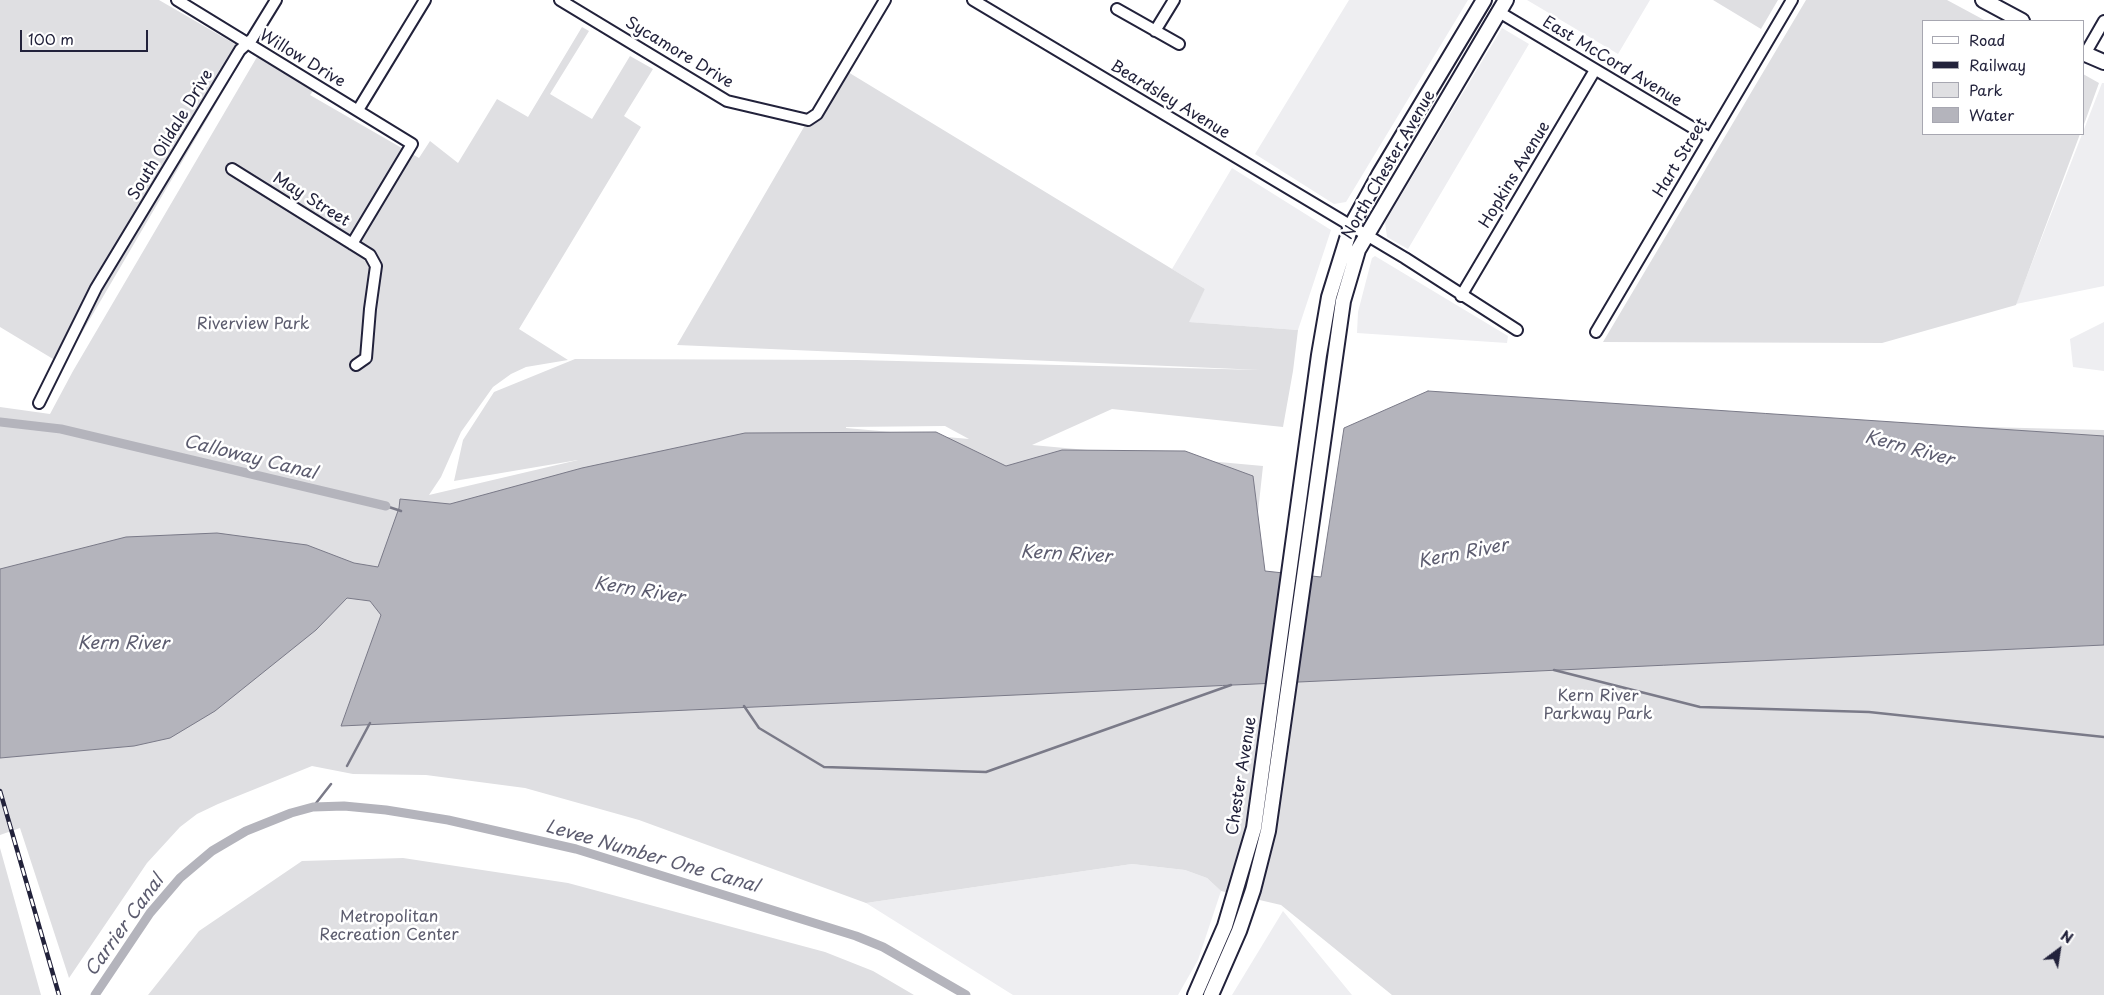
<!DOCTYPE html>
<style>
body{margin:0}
#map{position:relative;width:2104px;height:995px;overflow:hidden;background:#fff;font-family:"Playpen Sans",sans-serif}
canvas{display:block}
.legend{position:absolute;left:1922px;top:20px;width:162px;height:115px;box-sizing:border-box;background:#fff;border:1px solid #a7a7b1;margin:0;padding:6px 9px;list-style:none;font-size:15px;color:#22223b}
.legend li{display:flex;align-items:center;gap:10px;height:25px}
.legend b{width:25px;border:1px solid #a7a7b1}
.north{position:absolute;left:2034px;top:925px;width:50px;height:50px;-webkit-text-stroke:4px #fff;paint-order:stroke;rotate:31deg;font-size:14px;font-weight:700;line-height:20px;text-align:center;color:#22223b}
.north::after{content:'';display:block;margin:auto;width:18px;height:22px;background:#22223b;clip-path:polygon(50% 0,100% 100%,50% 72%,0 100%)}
.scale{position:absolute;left:20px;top:30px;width:128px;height:22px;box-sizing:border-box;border:2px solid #22223b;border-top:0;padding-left:6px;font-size:15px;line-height:18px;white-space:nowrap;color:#22223b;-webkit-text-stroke:4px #fff;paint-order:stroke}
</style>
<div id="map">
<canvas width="2104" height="995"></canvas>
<ul class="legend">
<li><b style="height:6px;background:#fff"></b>Road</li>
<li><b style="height:6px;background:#22223b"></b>Railway</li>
<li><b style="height:14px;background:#dfdfe2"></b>Park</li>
<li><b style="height:14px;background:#b4b4bc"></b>Water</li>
</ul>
<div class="north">N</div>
<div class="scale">100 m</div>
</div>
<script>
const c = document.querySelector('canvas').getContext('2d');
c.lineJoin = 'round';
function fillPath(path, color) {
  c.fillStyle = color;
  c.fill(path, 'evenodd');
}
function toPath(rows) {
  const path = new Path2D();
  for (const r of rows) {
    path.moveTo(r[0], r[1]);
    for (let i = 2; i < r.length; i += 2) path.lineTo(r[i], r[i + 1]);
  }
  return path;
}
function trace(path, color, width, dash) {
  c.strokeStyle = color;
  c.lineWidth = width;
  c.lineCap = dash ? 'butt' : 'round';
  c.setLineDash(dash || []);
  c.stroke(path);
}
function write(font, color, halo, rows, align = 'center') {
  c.font = font + ' "Playpen Sans",sans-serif';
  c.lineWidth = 5;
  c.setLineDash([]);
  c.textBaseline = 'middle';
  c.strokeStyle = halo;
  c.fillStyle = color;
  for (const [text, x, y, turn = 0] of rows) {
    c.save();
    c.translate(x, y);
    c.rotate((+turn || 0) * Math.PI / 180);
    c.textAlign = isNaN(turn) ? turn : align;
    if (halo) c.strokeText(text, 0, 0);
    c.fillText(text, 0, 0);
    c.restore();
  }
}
fillPath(toPath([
 [1349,0,1468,0,1346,202,1334,204,1255,154],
 [1527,0,1650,0,1618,54],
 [1502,28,1529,44,1408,249,1387,237,1385,222],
 [2102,83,2104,83,2104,286,2016,304],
 [1232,168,1331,230,1298,330,1188,322,1205,289,1172,269],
 [1375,256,1508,336,1507,343,1357,333,1358,312,1372,258],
 [2104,322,2104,371,2073,367,2070,339],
 [1132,864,1185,870,1207,878,1221,891,1198,960,1178,995,1013,995,866,903],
 [1283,911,1352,995,1232,995]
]), '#eeeef1');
fillPath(toPath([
 [0,0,159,0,247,51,63,365,0,327],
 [1713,0,1778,0,1761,29],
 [1806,0,1947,0,1986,21,1923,21,1923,134,2080,134,2016,305,1882,343,1603,342],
 [582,27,589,31,550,94,592,119,630,56,653,69,624,116,641,127,519,329,568,360,526,367,511,374,493,387,461,432,441,477,429,495,578,460,454,481,463,440,494,392,575,359,857,360,1261,370,677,345,808,120,843,69,1205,289,1189,322,1298,330,1293,371,1283,427,1112,409,1032,445,1263,466,1251,577,1334,585,1435,413,2104,430,2104,995,1392,995,1281,905,1221,891,1207,878,1185,870,1132,864,866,903,639,820,525,788,426,775,353,774,312,766,218,804,197,814,180,827,147,863,69,978,20,828,0,835,0,407,50,414,73,371,257,57,313,91,310,95,419,158,430,141,458,163,497,99,528,117],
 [945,426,969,439,846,428,846,427],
 [2083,74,2099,83,2083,127],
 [0,848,41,995,0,995],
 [403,858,568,883,825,952,873,971,914,995,148,995,199,931,302,861]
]), '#dfdfe2');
const water = toPath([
 [1428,391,2104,436,2104,645,341,726,381,615,370,601,347,598,316,630,215,711,170,738,134,746,0,758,0,569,126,537,217,533,307,545,354,563,378,567,399,508,400,499,450,504,582,468,745,433,936,432,1006,466,1062,450,1185,451,1253,476,1265,571,1321,577,1344,428,1428,391]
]);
fillPath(water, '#b4b4bc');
trace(water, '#7a7a88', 1);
trace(toPath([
 [386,506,401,511],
 [1554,670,1700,707,1869,712,2104,737],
 [744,706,759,728,824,767,986,772,1231,685],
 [347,766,370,723],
 [313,807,331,784]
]), '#7a7a88', 2.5);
trace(toPath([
 [0,422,61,429,386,506],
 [95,995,150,913,180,878,212,851,246,831,291,813,313,807,344,806,386,810,448,820,576,849,856,936,883,947,966,995]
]), '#b4b4bc', 9);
const minor = toPath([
 [177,0,412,144,352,244],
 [560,0,727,101,808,120,817,114,885,0],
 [973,0,1405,258,1517,330],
 [1117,9,1179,44],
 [1499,12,1710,138],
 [1155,31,1174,0],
 [2085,54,2104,21],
 [358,110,425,0],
 [232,169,370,255,376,266,370,309,366,358,356,365],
 [1461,296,1595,70],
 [1596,332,1792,0],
 [39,403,96,288,240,50,252,39,276,0]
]);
const major = toPath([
 [1983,0,2022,21],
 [2083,53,2104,62],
 [1195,995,1225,926,1254,828,1319,355,1329,297,1351,226,1379,175,1484,0],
 [1211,995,1239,931,1253,890,1268,831,1343,301,1358,250,1506,0]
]);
trace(minor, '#22223b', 14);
trace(major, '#22223b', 18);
trace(minor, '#fff', 10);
trace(major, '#fff', 14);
const rail = toPath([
 [0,791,59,995]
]);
trace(rail, '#22223b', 4.5);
trace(rail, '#fff', 2.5, [8]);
write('16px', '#22223b', '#fff', [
 ["Sycamore Drive",679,53,31],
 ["Willow Drive",302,59,31],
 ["East McCord Avenue",1612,62,31],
 ["Beardsley Avenue",1170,100,31],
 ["South Oildale Drive",171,135,-59],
 ["Hart Street",1681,158,-59],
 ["North Chester Avenue",1389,165,-60],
 ["Hopkins Avenue",1515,175,-59],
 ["May Street",311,200,32],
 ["Chester Avenue",1242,776,-81]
]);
write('16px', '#5b5b6d', '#fff', [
 ["Riverview Park",253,325],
 ["Kern River",1598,697],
 ["Parkway Park",1598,715],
 ["Metropolitan",389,918],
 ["Recreation Center",389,936]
]);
write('italic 18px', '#5c5c6f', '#fff', [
 ["Kern River",1909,449,15],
 ["Calloway Canal",250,458,14],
 ["Kern River",1463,554,-11],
 ["Kern River",1066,555,3],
 ["Kern River",639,591,9],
 ["Kern River",123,644],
 ["Levee Number One Canal",652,857,16],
 ["Carrier Canal",125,926,-54]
]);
</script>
